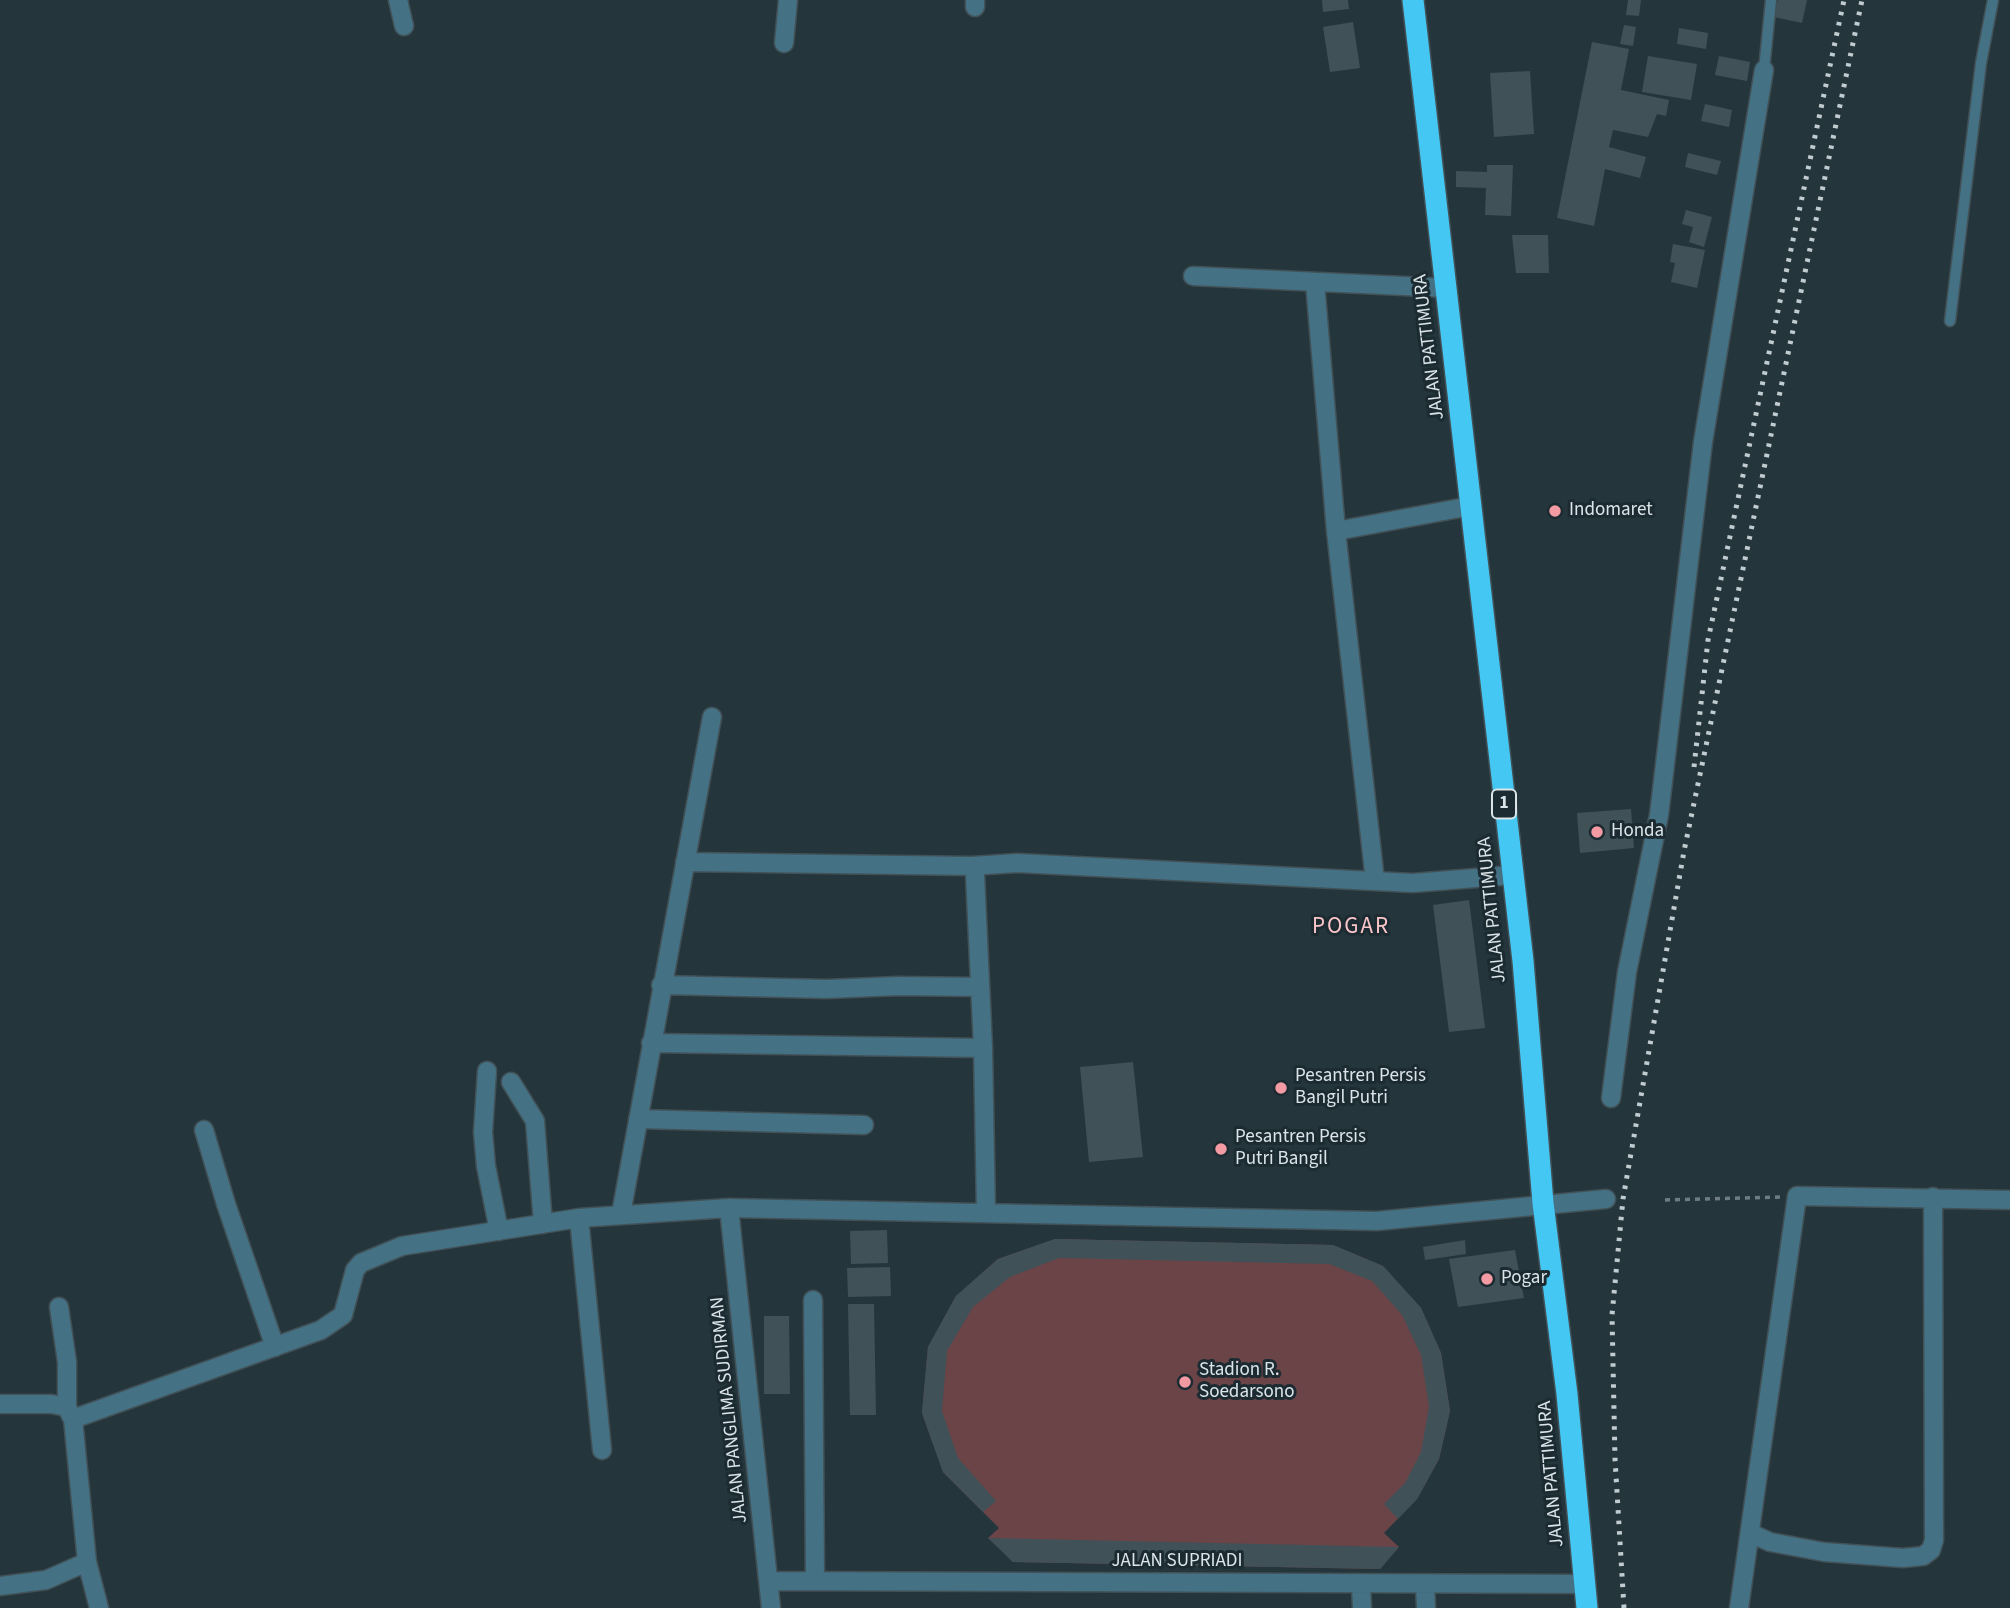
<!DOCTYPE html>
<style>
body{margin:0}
canvas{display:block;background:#24353b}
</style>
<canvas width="2010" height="1608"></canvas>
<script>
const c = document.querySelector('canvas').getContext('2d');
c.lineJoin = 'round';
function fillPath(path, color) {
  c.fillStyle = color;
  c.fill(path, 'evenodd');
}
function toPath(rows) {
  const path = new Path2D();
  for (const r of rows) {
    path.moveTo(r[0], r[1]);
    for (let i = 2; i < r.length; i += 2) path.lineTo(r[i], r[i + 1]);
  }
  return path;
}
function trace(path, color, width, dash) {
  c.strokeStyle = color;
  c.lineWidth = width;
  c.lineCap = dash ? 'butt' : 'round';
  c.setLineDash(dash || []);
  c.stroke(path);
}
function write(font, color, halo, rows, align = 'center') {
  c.font = font + ' "Source Sans 3",sans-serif';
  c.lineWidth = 6;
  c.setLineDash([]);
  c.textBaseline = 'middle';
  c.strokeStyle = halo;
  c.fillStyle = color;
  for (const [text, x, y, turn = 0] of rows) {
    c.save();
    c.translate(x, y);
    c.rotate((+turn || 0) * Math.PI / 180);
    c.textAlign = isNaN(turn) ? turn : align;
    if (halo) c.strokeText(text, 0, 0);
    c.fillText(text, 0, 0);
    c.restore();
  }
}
fillPath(toPath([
 [1055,1239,1333,1245,1383,1266,1421,1308,1441,1353,1450,1411,1439,1459,1417,1499,1384,1533,1399,1547,1380,1569,1013,1562,988,1538,999,1528,943,1472,922,1413,928,1347,956,1296,998,1259]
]), '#6b4447');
fillPath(toPath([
 [1322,0,1348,0,1349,9,1323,12],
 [1628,0,1641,0,1639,16,1626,15],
 [1778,0,1807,0,1802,23,1774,17],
 [1353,22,1360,68,1330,72,1323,27],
 [1624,25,1636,27,1633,46,1620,44],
 [1679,28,1708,33,1706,49,1677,44],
 [1592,42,1629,49,1621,90,1669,100,1666,116,1657,114,1648,137,1613,130,1609,147,1646,157,1640,178,1605,169,1594,226,1557,218],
 [1648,56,1697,64,1691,100,1642,92],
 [1719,56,1750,62,1747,81,1715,75],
 [1530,71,1534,134,1494,137,1490,73],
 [1705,104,1732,110,1729,127,1701,121],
 [1688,153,1721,161,1717,175,1685,167],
 [1487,165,1513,165,1511,216,1485,215,1486,188,1456,187,1456,171,1487,172],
 [1686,210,1712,217,1704,247,1689,242,1693,227,1682,224],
 [1512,235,1548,235,1549,273,1516,273],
 [1673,244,1705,250,1697,288,1671,282,1675,263,1670,262],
 [1631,809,1634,848,1580,853,1577,813],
 [1469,900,1485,1028,1449,1032,1433,905],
 [1133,1062,1143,1157,1089,1162,1080,1067],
 [887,1230,888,1263,851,1264,850,1231],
 [1055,1239,1333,1245,1383,1266,1421,1308,1441,1353,1450,1411,1439,1459,1417,1499,1398,1519,1384,1504,1405,1483,1421,1452,1429,1406,1421,1355,1402,1315,1372,1281,1329,1264,1059,1258,1010,1277,973,1307,947,1351,942,1411,958,1458,996,1501,983,1512,943,1472,922,1413,928,1347,956,1296,998,1259],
 [1465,1240,1466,1254,1425,1260,1423,1247],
 [1515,1250,1524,1298,1458,1307,1449,1259],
 [890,1267,891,1296,848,1297,847,1268],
 [848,1304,874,1304,876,1415,850,1415],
 [764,1316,789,1316,790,1394,764,1394],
 [988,1538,1399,1547,1380,1569,1013,1562]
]), '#405158');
const lane = toPath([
 [1764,70,1771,0],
 [1950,321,1981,63,1993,0]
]);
const street = toPath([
 [398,0,404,26],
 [975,0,975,7],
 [784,43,788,0],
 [1193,276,1446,288],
 [1315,283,1336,531,1375,881],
 [1336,531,1471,506],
 [685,862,972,866,1017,863,1413,883,1513,875],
 [972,866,975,874,983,1048,986,1212],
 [661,985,827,989,898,986,980,987],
 [651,1043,983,1048],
 [487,1071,483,1132,486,1166,499,1231],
 [511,1082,535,1121,543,1224],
 [1611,1098,1627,972,1659,815,1703,442,1764,70],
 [638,1119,864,1125],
 [204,1130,226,1204,275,1347],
 [729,1208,771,1608],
 [621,1214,712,717],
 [579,1218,602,1450],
 [813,1300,815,1581],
 [59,1307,67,1362,67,1407],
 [0,1404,51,1404,67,1407,71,1416],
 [1750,1533,1770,1542,1824,1552,1903,1558,1923,1556,1931,1550,1934,1540,1933,1197],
 [87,1562,99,1608],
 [769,1581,1585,1584],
 [1361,1584,1362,1608],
 [1425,1585,1426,1608],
 [0,1586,46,1580,87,1562,73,1419,321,1330,343,1315,355,1270,361,1263,402,1246,579,1218,729,1208,1377,1221,1606,1199],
 [1739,1608,1797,1196,2010,1200]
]);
const highway = toPath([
 [1413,0,1523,961,1543,1203,1567,1394,1587,1608]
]);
trace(lane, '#415157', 13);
trace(street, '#415157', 21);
trace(highway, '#415157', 24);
trace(toPath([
 [1665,1200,1781,1197]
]), '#6f7d82', 3.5, [5, 5]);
trace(lane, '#447183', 10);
trace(street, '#447183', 18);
trace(highway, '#45c7f3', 21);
trace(toPath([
 [1694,767,1708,640,1844,0],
 [1624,1608,1615,1459,1612,1315,1623,1199,1684,851,1862,0]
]), '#c1ccd0', 5, [3.5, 7]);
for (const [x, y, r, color] of [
 [1555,511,7,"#f49aa3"],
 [1597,832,7,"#f49aa3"],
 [1281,1088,7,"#f49aa3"],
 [1221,1149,7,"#f49aa3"],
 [1487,1279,7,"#f49aa3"],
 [1185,1382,7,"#f49aa3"]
]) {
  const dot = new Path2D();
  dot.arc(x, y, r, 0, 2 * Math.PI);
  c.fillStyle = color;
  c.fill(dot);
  trace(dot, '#1b2b31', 2.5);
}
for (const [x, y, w] of [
 [1504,804,24]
]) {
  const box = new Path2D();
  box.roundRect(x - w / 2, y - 14.5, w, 29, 5);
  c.fillStyle = '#1b2b31';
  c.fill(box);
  trace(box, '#dbe5e9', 2);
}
write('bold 18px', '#dbe5e9', null, [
 ["1",1504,804]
]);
write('19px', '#dbe5e9', '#1b2b31', [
 ["JALAN PATTIMURA",1430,347,-97],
 ["JALAN PATTIMURA",1493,910,-96],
 ["JALAN PANGLIMA SUDIRMAN",730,1410,-96],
 ["JALAN PATTIMURA",1552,1474,-95],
 ["JALAN SUPRIADI",1177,1562]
]);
write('19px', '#dbe5e9', '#1b2b31', [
 ["Indomaret",1569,511],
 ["Honda",1611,832],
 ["Pesantren Persis",1295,1077],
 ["Bangil Putri",1295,1099],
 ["Pesantren Persis",1235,1138],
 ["Putri Bangil",1235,1160],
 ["Pogar",1501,1279],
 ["Stadion R.",1199,1371],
 ["Soedarsono",1199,1393]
], 'left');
c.letterSpacing = '2px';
write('23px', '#fac6c9', '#1b2b31', [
 ["POGAR",1351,928]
]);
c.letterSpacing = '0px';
</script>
